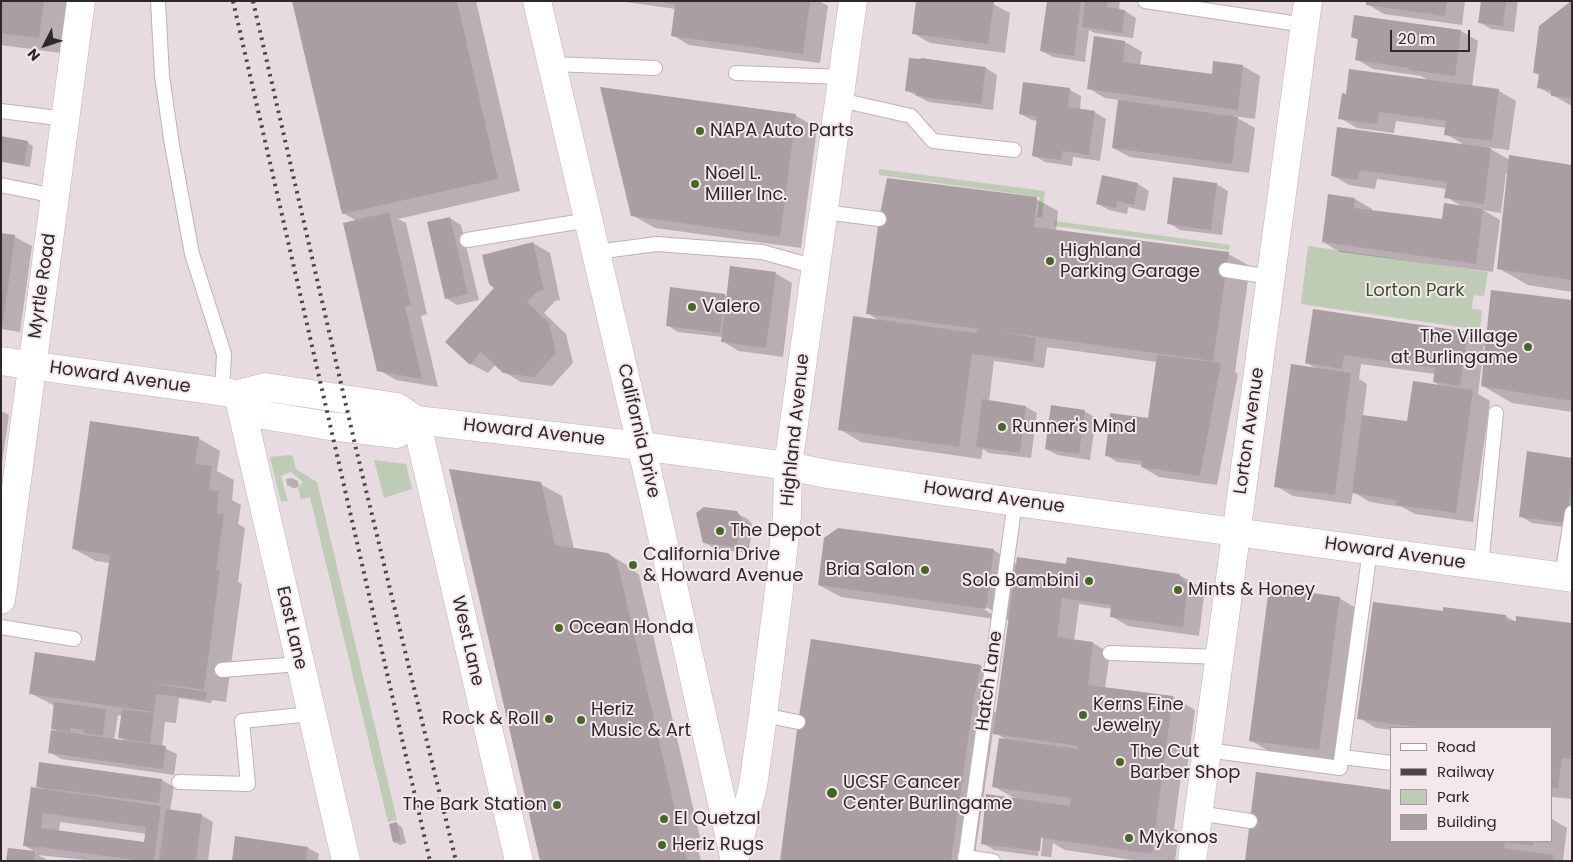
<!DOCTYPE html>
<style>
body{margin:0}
#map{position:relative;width:1573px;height:862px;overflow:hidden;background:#e7dae0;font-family:Poppins,sans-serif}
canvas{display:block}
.frame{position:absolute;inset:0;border:2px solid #2d282a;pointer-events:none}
.legend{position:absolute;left:1390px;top:727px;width:162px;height:115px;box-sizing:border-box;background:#f4e7ed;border:1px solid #a49b9f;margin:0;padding:6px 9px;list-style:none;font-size:15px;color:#2d282a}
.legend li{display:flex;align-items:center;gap:10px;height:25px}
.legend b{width:25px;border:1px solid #a49b9f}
.north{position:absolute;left:20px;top:20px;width:50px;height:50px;-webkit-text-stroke:4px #f4e7ed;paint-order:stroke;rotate:229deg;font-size:14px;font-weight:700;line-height:20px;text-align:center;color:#2d282a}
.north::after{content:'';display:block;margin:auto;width:18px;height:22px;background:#2d282a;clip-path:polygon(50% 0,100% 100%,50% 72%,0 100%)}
.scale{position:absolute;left:1390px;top:30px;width:80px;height:22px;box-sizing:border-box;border:2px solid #2d282a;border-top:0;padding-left:6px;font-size:15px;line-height:18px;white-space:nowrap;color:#2d282a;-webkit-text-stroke:4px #f4e7ed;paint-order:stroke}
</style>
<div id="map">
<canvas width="1573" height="862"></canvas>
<div class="frame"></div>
<ul class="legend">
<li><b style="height:6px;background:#fff"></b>Road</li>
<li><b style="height:6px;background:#4d4649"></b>Railway</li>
<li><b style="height:14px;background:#beccb5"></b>Park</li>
<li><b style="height:14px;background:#aa9ea3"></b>Building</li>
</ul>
<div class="north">N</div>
<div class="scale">20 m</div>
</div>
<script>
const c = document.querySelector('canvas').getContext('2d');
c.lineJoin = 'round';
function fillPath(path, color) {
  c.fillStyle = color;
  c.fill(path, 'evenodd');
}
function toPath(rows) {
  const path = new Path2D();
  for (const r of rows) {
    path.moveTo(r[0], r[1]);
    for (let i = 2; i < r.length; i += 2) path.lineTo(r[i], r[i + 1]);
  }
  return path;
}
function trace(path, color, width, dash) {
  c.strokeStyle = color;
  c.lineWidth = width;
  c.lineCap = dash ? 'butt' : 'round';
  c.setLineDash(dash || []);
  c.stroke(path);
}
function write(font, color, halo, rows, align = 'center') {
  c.font = font + ' Poppins,sans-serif';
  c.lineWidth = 4;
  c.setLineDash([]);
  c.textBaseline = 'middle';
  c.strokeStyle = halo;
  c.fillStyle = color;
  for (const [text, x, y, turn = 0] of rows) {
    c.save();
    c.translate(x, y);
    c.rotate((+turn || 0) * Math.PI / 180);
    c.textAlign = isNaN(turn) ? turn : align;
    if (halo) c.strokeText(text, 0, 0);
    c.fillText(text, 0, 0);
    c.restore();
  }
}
fillPath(toPath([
 [879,169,1045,191,1042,217,1037,217,1040,197,879,175],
 [1055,221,1230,245,1229,250,1055,226],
 [1308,246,1488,272,1484,296,1474,295,1473,298,1472,309,1482,310,1480,330,1301,304],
 [290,455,293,457,296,469,317,482,397,820,388,822,310,497,301,499,298,488,303,482,291,472,281,476,288,501,281,502,270,457],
 [374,460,406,464,412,489,384,498]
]), '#beccb5');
fillPath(toPath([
 [1,1,75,1,68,54,1,45],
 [294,1,476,1,520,191,398,219,406,223,427,314,421,316,438,387,396,380,379,370,357,221,343,213],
 [618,1,819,1,828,6,820,63,689,45,672,35,676,9],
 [918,1,976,1,993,4,1010,13,1005,53,930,43,913,33],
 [1048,1,1120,1,1119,10,1125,11,1136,18,1133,38,1095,33,1089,30,1085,62,1053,57,1041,51],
 [1367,1,1465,1,1462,25,1384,14,1367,4],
 [1482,1,1518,1,1514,32,1491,29,1479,22],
 [1572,2,1572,106,1538,87,1540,75,1534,72],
 [1461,31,1478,41,1472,87,1499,91,1516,101,1509,150,1487,147,1510,160,1572,166,1572,292,1528,285,1498,268,1509,174,1506,173,1501,213,1483,210,1500,220,1493,272,1340,252,1323,242,1329,196,1355,199,1372,209,1372,211,1443,221,1463,207,1446,197,1447,189,1377,179,1375,189,1349,185,1332,175,1466,146,1446,134,1447,128,1396,121,1394,133,1357,128,1340,118,1430,81,1421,76,1373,69,1356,59,1359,40,1352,37],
 [1095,38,1125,42,1142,52,1140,65,1213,75,1215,63,1243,66,1260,76,1255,119,1234,116,1255,128,1249,173,1130,157,1113,148,1119,100,1105,98,1088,88],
 [986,68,997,75,993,110,929,102,906,90],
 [1024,83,1070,90,1081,96,1080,110,1094,112,1106,119,1100,161,1073,157,1072,166,1045,162,1033,155,1038,121,1032,120,1020,114],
 [795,115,817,128,801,248,655,228,632,215],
 [1,138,28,143,33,146,30,167,1,162],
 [1138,184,1149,191,1145,211,1128,207,1127,214,1109,210,1098,204],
 [1216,184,1228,191,1222,235,1180,230,1169,223],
 [1036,199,1058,211,1056,231,1228,254,1250,266,1235,372,1238,374,1217,485,1159,477,1142,467,1143,465,1117,462,1106,455,1149,420,1157,362,1047,347,1044,368,994,361,989,402,1026,407,1037,413,1031,458,989,453,983,449,981,459,861,442,839,429,880,321,867,313],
 [450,218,461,225,479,300,457,305,446,298],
 [1,235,15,237,32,246,20,332,1,329],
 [533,243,550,253,560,300,555,301,544,313,566,334,573,363,552,386,521,382,504,372,496,364,488,373,471,364,496,288],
 [775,273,792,283,783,357,739,351,722,341,722,337,678,332,667,325,724,295,728,297],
 [1572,301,1572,412,1512,403,1483,386,1486,347,1484,346,1478,394,1490,401,1473,522,1415,514,1402,507,1370,502,1353,492,1351,504,1293,496,1276,486,1318,369,1306,363,1314,311,1468,334,1487,345],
 [1361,364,1435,374,1434,382,1442,387,1408,423,1363,416,1367,384,1359,379],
 [1,411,9,415,1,470],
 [1084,411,1096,418,1090,460,1058,455,1046,449],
 [198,438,220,451,217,471,234,480,232,500,241,505,238,524,245,528,238,582,242,584,226,702,212,700,211,703,179,698,176,723,165,722,162,747,177,754,174,775,61,759,50,752,60,733,52,728,55,706,30,693,96,663,110,563,96,561,74,549],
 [118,715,122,716,119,737,127,742,114,740],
 [1572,459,1572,528,1532,523,1520,516],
 [292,478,298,481,299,487,293,488,287,485,286,479],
 [540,484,562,496,574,549,608,554,630,567,639,575,703,850,698,849,701,861,541,861],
 [736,513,748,519,753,526,748,553,715,549,704,542],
 [993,550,1017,564,1066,565,1179,575,1197,585,1204,596,1199,636,1128,626,1111,616,1112,609,1079,604,1074,641,1093,643,1110,653,1105,688,1173,697,1195,710,1187,769,1182,769,1174,829,1179,831,1175,861,1140,861,1065,850,1053,843,1051,857,1041,856,1043,837,1040,837,1038,856,994,850,982,843,1016,799,993,786,1007,740,993,732,974,861,781,861,812,641,981,666,992,673,985,705,997,713,1010,621,981,604,980,607,1002,620,841,597,819,585],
 [1339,598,1361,611,1341,762,1272,753,1250,740],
 [1444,608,1506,616,1517,623,1572,625,1572,799,1552,797,1552,728,1392,728,1392,730,1376,728,1359,718,1443,612],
 [40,764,162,780,174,787,170,811,201,815,213,822,208,861,94,861,38,855,49,861,8,861,9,849,37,853,24,845,46,791,38,786],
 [60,822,147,834,145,844,59,832],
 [1552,819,1567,828,1563,861,1246,861,1392,841,1552,841],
 [397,824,402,827,406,843,400,845,394,842],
 [236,838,308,848,319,854,318,861,233,861]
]), '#0003');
fillPath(toPath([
 [1,1,44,1,39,38,1,33],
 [292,1,457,1,498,179,342,214],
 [655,1,810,1,803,54,671,36,675,5],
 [916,1,994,2,988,44,912,34],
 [1047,1,1081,1,1074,56,1040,51],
 [1085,1,1108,1,1107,7,1125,10,1122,33,1082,27],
 [1366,1,1447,1,1445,16,1366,5],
 [1481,1,1506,1,1503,26,1478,23],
 [1571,1,1572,1,1572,98,1551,96,1551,90,1537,88,1539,74,1533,73,1539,26],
 [1354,15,1461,30,1455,76,1409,70,1409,68,1355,60,1358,39,1351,37],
 [1094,36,1125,41,1123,62,1212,74,1213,61,1243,65,1238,110,1087,89],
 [909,58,921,59,921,58,986,67,981,104,916,96,917,93,905,91],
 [1349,69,1499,89,1492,141,1444,135,1446,121,1379,112,1377,124,1338,119,1342,93,1346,94],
 [1023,82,1070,88,1068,107,1095,111,1089,155,1062,151,1061,160,1032,156,1037,117,1019,114],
 [600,87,796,114,780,237,631,216],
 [1118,100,1238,117,1232,164,1112,148],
 [1337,127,1491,148,1484,204,1444,198,1447,182,1360,170,1358,180,1331,176],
 [1,136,28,141,24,165,1,161],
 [1509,155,1572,165,1572,280,1497,269],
 [1102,175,1138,183,1134,205,1117,201,1116,208,1096,204],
 [1173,177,1217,183,1211,230,1167,224],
 [887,178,1037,197,1034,227,1229,252,1213,361,1002,332,1036,338,1033,362,972,354,959,447,838,430,853,316,975,333,980,329,866,314,879,219],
 [1328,194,1355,198,1354,208,1442,219,1444,203,1483,209,1476,264,1322,242],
 [389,212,411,305,405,306,422,379,377,371,343,223],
 [450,217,468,294,445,299,427,222],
 [1,233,15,235,3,323,1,323],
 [533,242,544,290,538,291,527,302,549,323,556,353,534,377,503,373,481,352,470,365,445,342,494,288,489,284,482,255],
 [730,266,776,272,766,348,721,342],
 [670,287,725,294,720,333,666,326],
 [1491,290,1572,300,1572,401,1481,386],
 [1313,309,1468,332,1460,386,1433,382,1435,368,1344,355,1342,369,1305,363],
 [1157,355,1221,363,1200,476,1141,467,1142,461,1105,456,1110,413,1148,418],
 [1291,364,1351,373,1335,495,1274,487],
 [1413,381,1473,390,1456,513,1396,505,1397,500,1352,493,1362,415,1407,421],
 [982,399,1026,406,1020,453,976,447],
 [1051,405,1085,410,1079,454,1045,449],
 [90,421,199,437,195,464,212,466,209,490,219,491,217,513,224,514,216,570,220,570,204,690,158,683,158,684,207,692,206,700,156,694,154,712,29,694,35,652,95,661,110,555,72,549],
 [1527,451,1572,458,1572,482,1566,523,1519,517],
 [449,469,541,482,555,545,608,553,617,561,687,861,540,861],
 [704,507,737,511,742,519,736,547,703,543,696,513],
 [838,528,994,549,986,609,818,585,824,538],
 [1017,557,1066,564,1067,557,1179,574,1188,585,1183,627,1110,617,1111,605,1062,598,1057,637,1093,642,1088,685,1173,696,1152,854,1041,838,1040,851,981,844,986,794,1070,806,1071,798,992,787,999,738,1078,749,1078,746,993,734],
 [1269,587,1340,597,1319,750,1249,741],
 [1373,602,1443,611,1443,607,1506,615,1506,620,1516,621,1516,616,1572,623,1572,759,1562,758,1558,789,1552,788,1552,728,1424,728,1357,719],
 [811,639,981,665,974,698,951,861,780,861,798,722],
 [54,702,106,709,103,736,83,733,84,730,71,728,70,732,51,729],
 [122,709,154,713,150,743,118,738],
 [51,730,166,746,163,769,48,753],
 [39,762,162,779,159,803,36,787],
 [1256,772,1392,790,1392,841,1534,841,1533,846,1505,842,1504,848,1554,855,1553,861,1245,861],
 [31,787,161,806,154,861,142,861,40,847,39,848,23,846],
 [43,813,146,827,144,842,41,828],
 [166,809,202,814,196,861,159,861],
 [397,822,401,841,393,842,389,824],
 [235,836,308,847,306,861,232,861],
 [8,848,35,851,34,861,6,861]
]), '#aa9ea3');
const lane = toPath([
 [158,1,162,76,172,145,192,254,224,354,222,392],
 [1145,1,1305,25],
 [552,64,655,68],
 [736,73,843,77],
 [840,100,911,116,933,141,1014,150],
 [1,111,66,119],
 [1,185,55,196],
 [824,212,879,219],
 [467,240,589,220],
 [596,252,657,244,762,252,816,267],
 [1226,270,1271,277],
 [1481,565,1496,413],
 [1562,577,1572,513],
 [1,627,74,639],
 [1110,653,1220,657],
 [222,670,299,664],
 [763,715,798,722],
 [1207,750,1340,768,1370,550],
 [1342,757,1392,763],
 [179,782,248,784,242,721,311,714],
 [1198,813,1250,821],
 [965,857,993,861],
 [965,861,1015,502]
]);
const street = toPath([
 [416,420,519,861],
 [1,600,81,1],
 [735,857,753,786,763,715,778,598,787,515,788,466,853,1],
 [1192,861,1308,1]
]);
const secondary = toPath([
 [537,1,653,496,735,861],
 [1,361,238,394,265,387,397,407,416,420,641,446,788,466,827,474,1015,502,1572,578],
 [238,394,346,861],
 [238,394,263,415,330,426,397,434,416,420]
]);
trace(lane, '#bfb2b7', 16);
trace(street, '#bfb2b7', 29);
trace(secondary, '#bfb2b7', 29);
trace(lane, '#fff', 14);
trace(street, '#fff', 28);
trace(secondary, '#fff', 28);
trace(toPath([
 [233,1,430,861],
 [253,1,357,453,456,861]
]), '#4d4649', 4, [2.5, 5]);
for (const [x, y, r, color] of [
 [700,131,5,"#436821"],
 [695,184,5,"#436821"],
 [1050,261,5,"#436821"],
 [692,307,5,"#436821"],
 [1528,347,5,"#436821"],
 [1002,427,5,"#436821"],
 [720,531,5,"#436821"],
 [633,565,5,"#436821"],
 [925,570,5,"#436821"],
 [1089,581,5,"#436821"],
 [1178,590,5,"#436821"],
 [559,628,5,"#436821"],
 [1083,715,5,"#436821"],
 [549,719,5,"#436821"],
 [581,720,5,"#436821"],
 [1120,762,5,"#436821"],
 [832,793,6,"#436821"],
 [557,805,5,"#436821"],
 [664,819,5,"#436821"],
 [1129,838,5,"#436821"],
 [662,845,5,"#436821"]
]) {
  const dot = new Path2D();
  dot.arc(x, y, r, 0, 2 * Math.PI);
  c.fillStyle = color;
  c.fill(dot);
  trace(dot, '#f4e7ed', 2);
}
write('18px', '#2d282a', '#f4e7ed', [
 ["NAPA Auto Parts",710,131],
 ["Noel L.",705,174],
 ["Miller Inc.",705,195],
 ["Highland",1060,251],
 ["Parking Garage",1060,272],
 ["Valero",702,307],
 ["The Village",1518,337,"right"],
 ["at Burlingame",1518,358,"right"],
 ["Runner's Mind",1012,427],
 ["The Depot",730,531],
 ["California Drive",643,555],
 ["& Howard Avenue",643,576],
 ["Bria Salon",915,570,"right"],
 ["Solo Bambini",1079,581,"right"],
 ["Mints & Honey",1188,590],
 ["Ocean Honda",569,628],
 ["Kerns Fine",1093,705],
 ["Jewelry",1093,726],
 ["Heriz",591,710],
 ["Music & Art",591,731],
 ["Rock & Roll",539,719,"right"],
 ["The Cut",1130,752],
 ["Barber Shop",1130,773],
 ["UCSF Cancer",843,783],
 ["Center Burlingame",843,804],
 ["The Bark Station",547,805,"right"],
 ["El Quetzal",674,819],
 ["Mykonos",1139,838],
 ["Heriz Rugs",672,845]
], 'left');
write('18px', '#2d282a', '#f4e7ed', [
 ["Myrtle Road",43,286,-82],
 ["Howard Avenue",120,378,8],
 ["Highland Avenue",796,430,-84],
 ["California Drive",638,431,77],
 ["Lorton Avenue",1250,431,-82],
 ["Howard Avenue",534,433,6],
 ["Howard Avenue",994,498,8],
 ["Howard Avenue",1395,554,8],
 ["East Lane",291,628,77],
 ["West Lane",467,641,77],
 ["Hatch Lane",990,681,-82]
]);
write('18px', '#3c5529', '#f4e7ed', [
 ["Lorton Park",1415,291]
]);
</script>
